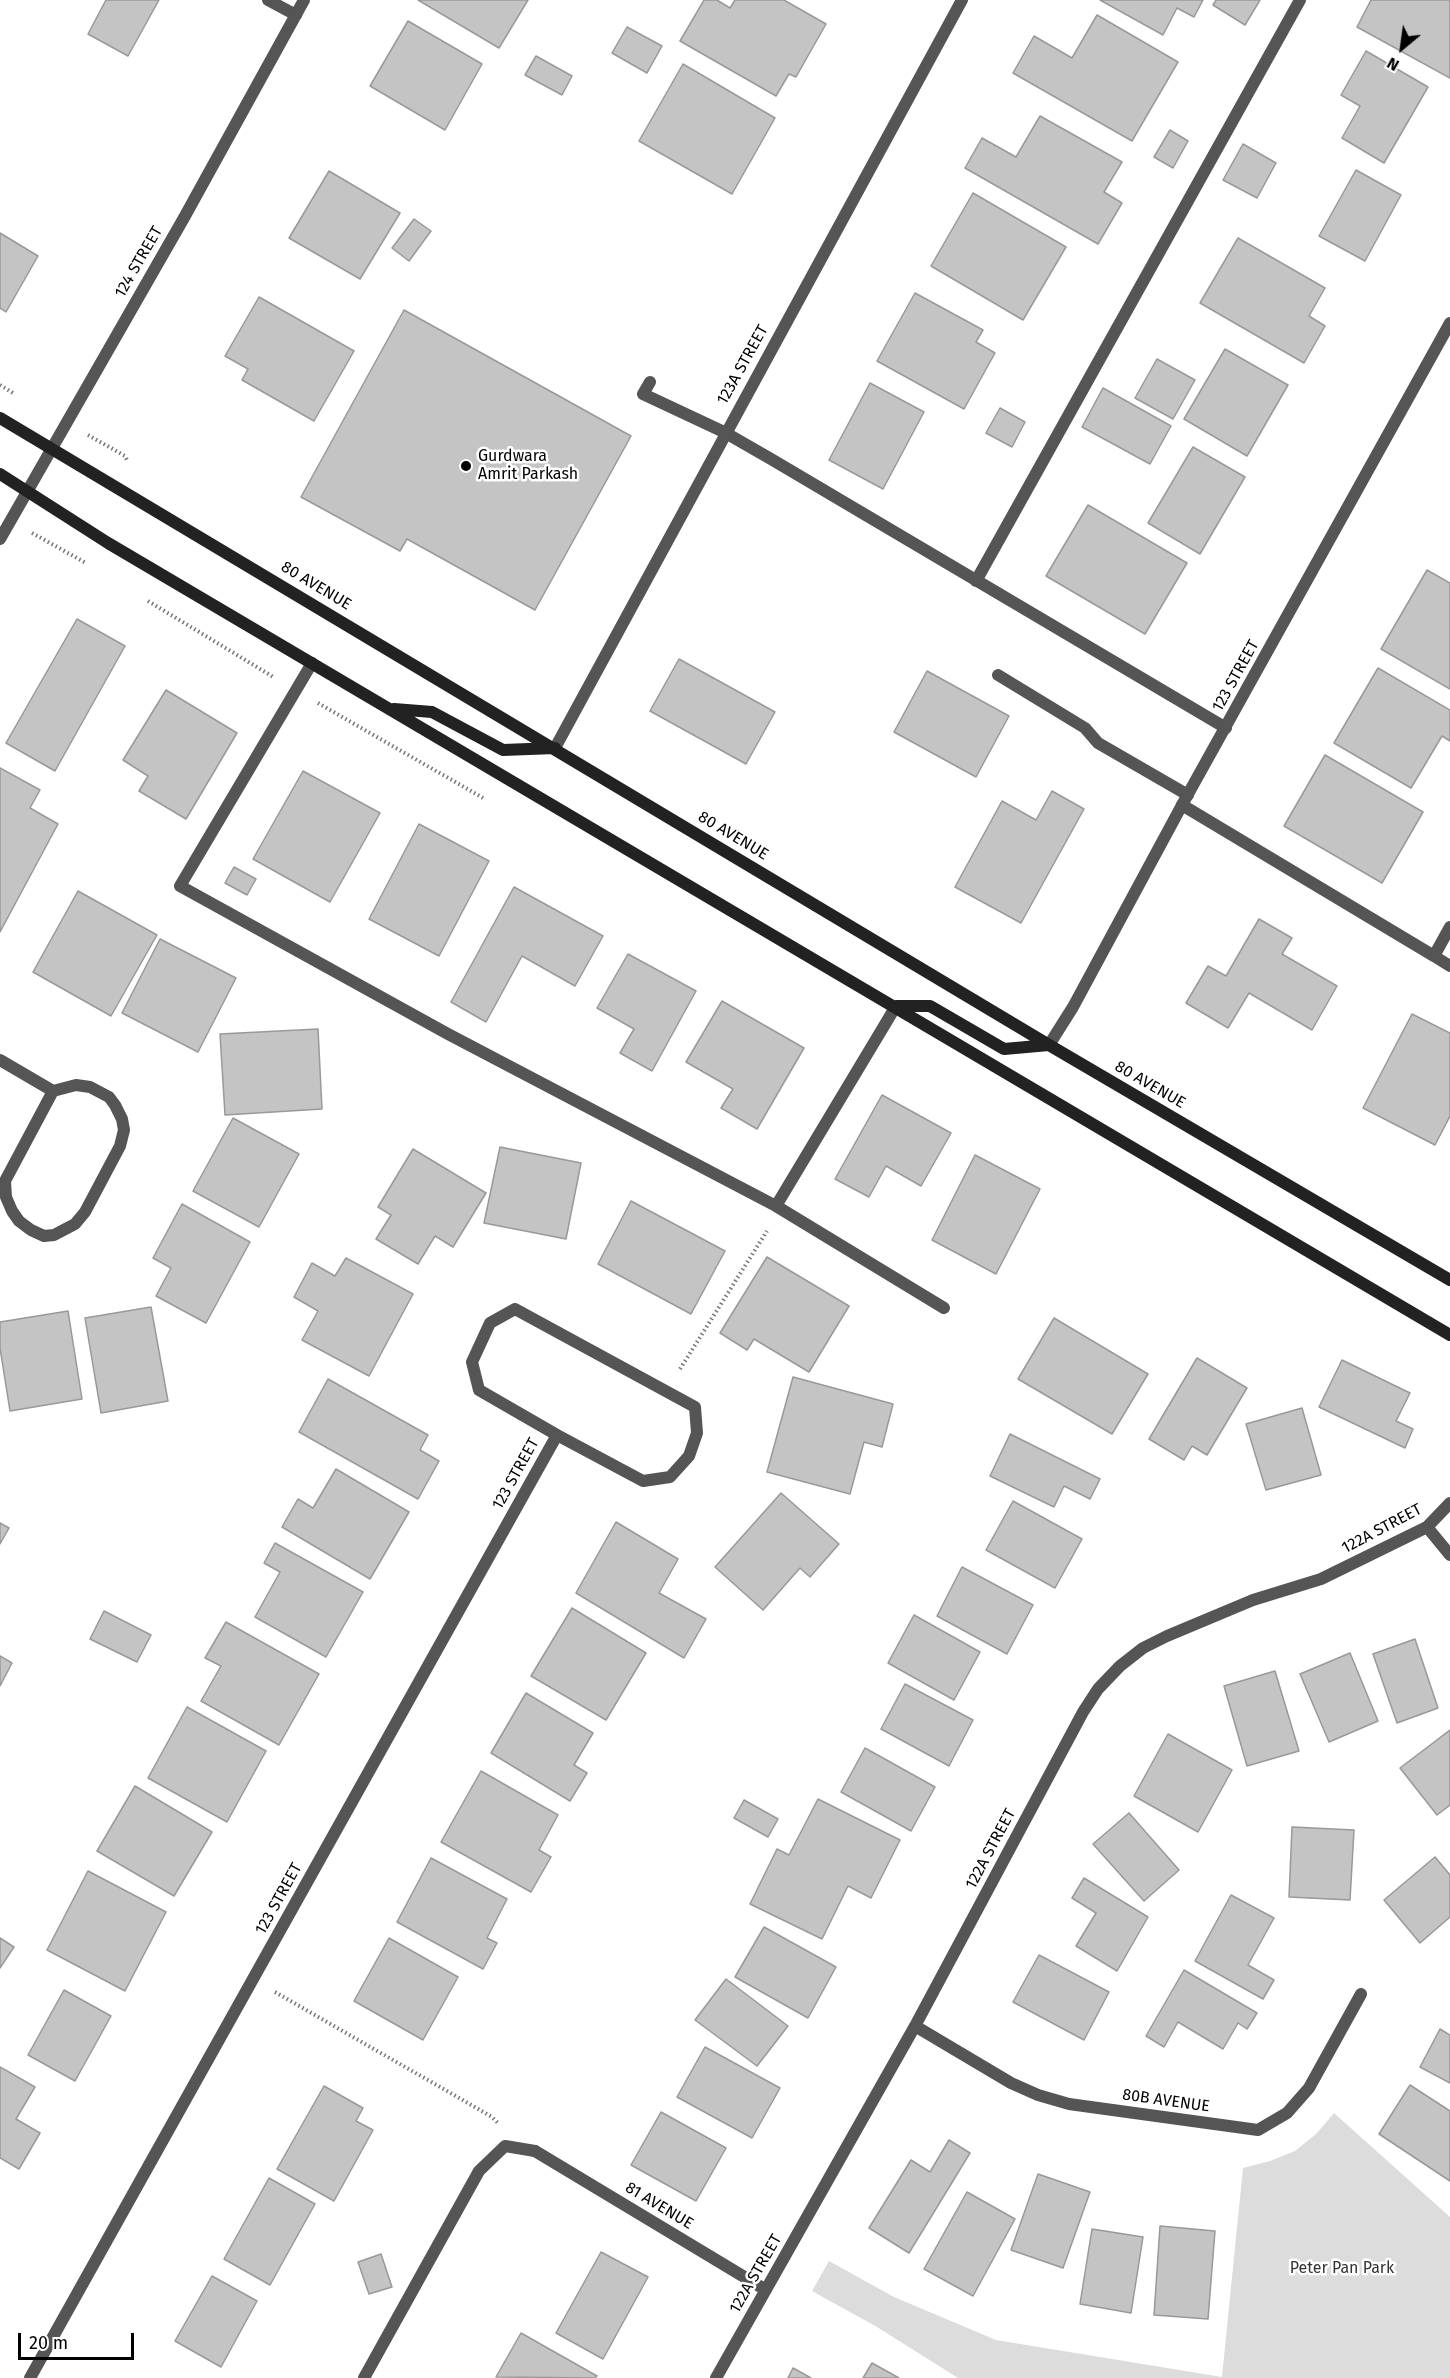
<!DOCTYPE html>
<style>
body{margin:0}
#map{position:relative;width:1450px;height:2378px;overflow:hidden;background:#fff;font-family:"Fira Sans",sans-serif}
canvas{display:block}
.north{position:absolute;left:1372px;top:18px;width:60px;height:60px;-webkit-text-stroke:4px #fff;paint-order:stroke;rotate:209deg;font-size:16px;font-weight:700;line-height:24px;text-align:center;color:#000}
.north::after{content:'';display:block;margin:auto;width:21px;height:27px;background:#000;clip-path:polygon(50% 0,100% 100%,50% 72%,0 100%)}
.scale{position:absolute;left:18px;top:2333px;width:116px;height:27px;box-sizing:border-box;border:3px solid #000;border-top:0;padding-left:8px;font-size:18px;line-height:21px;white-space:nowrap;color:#000;-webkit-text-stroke:4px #fff;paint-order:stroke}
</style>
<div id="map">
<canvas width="1450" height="2378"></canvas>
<div class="north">N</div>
<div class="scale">20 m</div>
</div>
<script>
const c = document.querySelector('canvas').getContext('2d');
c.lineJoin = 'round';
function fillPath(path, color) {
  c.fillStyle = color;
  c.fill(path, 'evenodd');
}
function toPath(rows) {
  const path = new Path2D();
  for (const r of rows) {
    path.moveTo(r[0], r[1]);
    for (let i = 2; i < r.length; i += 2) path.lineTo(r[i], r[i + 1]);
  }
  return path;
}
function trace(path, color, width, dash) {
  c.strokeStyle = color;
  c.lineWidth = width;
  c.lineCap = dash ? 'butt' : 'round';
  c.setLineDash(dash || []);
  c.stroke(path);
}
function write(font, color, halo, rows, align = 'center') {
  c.font = font + ' "Fira Sans",sans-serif';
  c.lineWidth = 5;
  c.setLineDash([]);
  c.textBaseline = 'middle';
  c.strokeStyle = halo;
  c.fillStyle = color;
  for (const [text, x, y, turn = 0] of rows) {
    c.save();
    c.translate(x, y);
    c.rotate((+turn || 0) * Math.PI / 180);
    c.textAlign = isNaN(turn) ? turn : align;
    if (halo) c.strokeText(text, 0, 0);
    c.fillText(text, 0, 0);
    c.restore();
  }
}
fillPath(toPath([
 [1334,2113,1450,2217,1450,2378,958,2378,877,2327,812,2291,829,2261,894,2297,996,2340,1222,2377,1243,2168,1270,2161,1295,2151,1316,2134]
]), '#dcdcdc');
const building = toPath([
 [106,0,159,0,128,56,88,34,106,0],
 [418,0,528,0,499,48,418,0],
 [704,0,717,0,730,8,735,0,784,0,826,24,796,77,789,74,776,96,680,41,704,0],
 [1100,0,1203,0,1194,17,1177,8,1163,35,1100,0],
 [1216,0,1260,0,1245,25,1213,5,1216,0],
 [1371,0,1450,0,1450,78,1357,27,1371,0],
 [1097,15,1178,62,1132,141,1013,73,1034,36,1072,58,1097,15],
 [408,21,482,64,445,130,370,86,408,21],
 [627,27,662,46,647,73,612,53,627,27],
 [1366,51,1428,87,1384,163,1342,138,1360,106,1341,95,1366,51],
 [536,56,572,76,562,95,525,75,536,56],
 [683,64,775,118,732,194,639,141,683,64],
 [1040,116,1122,162,1104,192,1122,203,1098,244,965,168,982,138,1016,157,1040,116],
 [1170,130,1188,141,1173,168,1154,157,1170,130],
 [1243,144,1276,163,1257,198,1223,180,1243,144],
 [1356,170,1401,195,1365,261,1319,236,1356,170],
 [329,171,400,213,360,279,289,238,329,171],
 [973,193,1066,247,1023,320,931,266,973,193],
 [414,219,431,231,409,261,392,248,414,219],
 [0,233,38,256,6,312,0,308,0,233],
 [1238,238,1325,288,1309,316,1325,326,1304,363,1200,303,1238,238],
 [915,293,983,330,976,342,995,353,964,409,877,361,915,293],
 [259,297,354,351,314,421,242,380,248,369,225,356,259,297],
 [404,310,631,436,535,610,407,539,400,551,301,497,404,310],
 [1225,349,1288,385,1247,456,1184,419,1225,349],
 [1157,359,1195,380,1173,419,1135,398,1157,359],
 [870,383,924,412,883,489,829,460,870,383],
 [1103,388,1171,426,1150,464,1082,427,1103,388],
 [1000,408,1025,422,1012,447,986,433,1000,408],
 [1193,447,1245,477,1200,554,1148,523,1193,447],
 [1088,505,1187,563,1145,634,1046,576,1088,505],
 [1427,570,1450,583,1450,689,1381,649,1427,570],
 [77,619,125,646,55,771,6,743,77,619],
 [679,659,775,712,746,764,650,711,679,659],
 [1378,668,1450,710,1450,741,1442,736,1411,788,1334,743,1378,668],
 [927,671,1009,716,976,777,894,732,927,671],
 [166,690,237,733,186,819,139,791,148,776,123,760,166,690],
 [1325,755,1423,812,1382,883,1284,826,1325,755],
 [0,768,40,790,30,808,58,824,0,932,0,768],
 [303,771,380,813,330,902,253,859,303,771],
 [1052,791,1084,809,1021,923,955,887,1002,801,1036,820,1052,791],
 [419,824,489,861,439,956,369,919,419,824],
 [234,867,256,879,247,895,225,883,234,867],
 [514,887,603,936,575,986,522,956,486,1022,451,1002,514,887],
 [78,891,157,935,111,1016,33,972,78,891],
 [1259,919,1292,938,1282,954,1337,986,1312,1030,1249,993,1228,1028,1186,1003,1208,966,1226,976,1259,919],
 [160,939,236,978,198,1052,122,1013,160,939],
 [628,954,696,991,652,1071,620,1053,634,1029,597,1008,628,954],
 [722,1001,804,1048,757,1129,721,1108,733,1089,686,1062,722,1001],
 [1412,1014,1450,1033,1450,1116,1435,1145,1363,1108,1412,1014],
 [318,1029,322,1109,225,1115,220,1034,318,1029],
 [882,1095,951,1133,921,1186,886,1166,869,1197,835,1179,882,1095],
 [233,1118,299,1154,259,1227,193,1191,233,1118],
 [500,1147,581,1163,566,1239,484,1223,500,1147],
 [413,1149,486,1193,453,1247,435,1236,418,1264,376,1239,391,1215,378,1207,413,1149],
 [975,1155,1040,1189,996,1274,932,1240,975,1155],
 [631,1201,725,1251,691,1314,598,1264,631,1201],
 [182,1204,250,1242,206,1323,156,1296,171,1268,153,1258,182,1204],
 [767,1257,849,1306,809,1372,754,1339,747,1350,720,1333,767,1257],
 [346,1258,413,1294,369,1376,302,1340,318,1311,294,1297,312,1263,335,1276,346,1258],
 [151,1307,168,1401,101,1413,85,1318,151,1307],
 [68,1311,82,1399,10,1411,0,1348,0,1322,68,1311],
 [1054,1318,1148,1374,1112,1434,1018,1379,1054,1318],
 [1197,1358,1247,1388,1207,1455,1192,1446,1184,1460,1149,1439,1197,1358],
 [1342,1360,1410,1393,1396,1421,1413,1429,1405,1448,1319,1407,1342,1360],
 [793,1377,893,1404,882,1447,864,1442,850,1494,767,1472,793,1377],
 [328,1379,428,1435,420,1450,439,1461,418,1499,299,1432,328,1379],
 [1302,1408,1321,1475,1266,1490,1246,1424,1302,1408],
 [1010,1434,1100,1479,1090,1499,1064,1486,1054,1507,990,1476,1010,1434],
 [336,1469,409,1512,370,1579,282,1527,298,1499,313,1508,336,1469],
 [781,1493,839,1544,810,1577,800,1568,763,1610,715,1567,781,1493],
 [1013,1501,1082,1539,1055,1588,986,1550,1013,1501],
 [616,1522,678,1559,659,1593,706,1619,684,1658,576,1593,616,1522],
 [0,1523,9,1528,0,1544,0,1523],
 [275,1543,363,1592,326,1657,255,1617,280,1572,264,1563,275,1543],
 [962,1567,1033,1605,1007,1654,937,1616,962,1567],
 [572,1608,646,1653,606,1720,531,1676,572,1608],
 [104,1611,151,1635,137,1662,90,1639,104,1611],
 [914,1615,980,1652,954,1700,888,1663,914,1615],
 [226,1622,319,1674,279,1745,201,1701,221,1666,205,1658,226,1622],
 [1415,1639,1438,1708,1397,1723,1373,1654,1415,1639],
 [1350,1653,1378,1721,1329,1742,1300,1674,1350,1653],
 [0,1656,12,1663,0,1686,0,1656],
 [1275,1671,1299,1751,1247,1766,1224,1686,1275,1671],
 [905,1684,973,1720,949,1766,881,1729,905,1684],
 [526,1693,593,1733,574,1765,587,1773,570,1801,491,1753,526,1693],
 [187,1707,266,1751,227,1822,148,1778,187,1707],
 [1450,1730,1450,1805,1437,1815,1400,1768,1450,1730],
 [1168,1734,1232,1770,1198,1832,1134,1796,1168,1734],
 [865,1748,935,1787,911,1831,841,1792,865,1748],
 [481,1771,558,1815,539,1850,551,1857,531,1892,441,1842,481,1771],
 [135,1786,212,1832,174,1896,97,1851,135,1786],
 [818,1799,900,1840,871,1898,848,1886,822,1939,750,1904,777,1849,789,1855,818,1799],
 [744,1800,778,1819,768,1837,734,1818,744,1800],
 [1129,1813,1179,1870,1144,1901,1093,1844,1129,1813],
 [1292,1827,1354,1830,1350,1900,1289,1897,1292,1827],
 [1435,1857,1450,1875,1450,1917,1420,1943,1384,1900,1435,1857],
 [431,1858,507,1899,487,1938,497,1943,483,1969,397,1922,431,1858],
 [88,1871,166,1912,125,1991,47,1950,88,1871],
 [1084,1878,1148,1917,1117,1971,1076,1946,1096,1913,1072,1898,1084,1878],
 [1231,1895,1274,1918,1248,1965,1274,1980,1263,1999,1195,1961,1231,1895],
 [764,1927,836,1967,808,2018,735,1977,764,1927],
 [0,1938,14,1947,0,1968,0,1938],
 [389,1938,458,1977,423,2040,354,2001,389,1938],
 [1039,1955,1109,1992,1084,2040,1013,2002,1039,1955],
 [1184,1970,1257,2013,1247,2029,1238,2023,1223,2049,1178,2022,1164,2047,1146,2036,1184,1970],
 [726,1979,788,2026,757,2066,695,2020,726,1979],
 [64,1990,111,2016,75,2081,28,2055,64,1990],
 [1440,2029,1450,2035,1450,2083,1420,2067,1440,2029],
 [705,2047,780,2088,752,2138,677,2097,705,2047],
 [0,2067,35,2087,16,2119,40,2133,19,2169,0,2158,0,2067],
 [1410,2085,1450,2111,1450,2181,1379,2134,1410,2085],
 [324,2086,363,2108,356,2121,373,2130,334,2201,277,2169,324,2086],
 [661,2112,726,2148,696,2201,631,2165,661,2112],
 [949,2140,970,2153,909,2253,869,2228,911,2160,930,2172,949,2140],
 [1038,2174,1090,2192,1063,2268,1011,2250,1038,2174],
 [269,2178,315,2204,270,2285,224,2259,269,2178],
 [967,2192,1015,2219,973,2296,924,2269,967,2192],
 [1160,2226,1215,2231,1208,2319,1154,2315,1160,2226],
 [1092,2229,1143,2237,1131,2313,1080,2304,1092,2229],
 [601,2252,648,2277,603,2359,556,2333,601,2252],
 [381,2254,392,2287,369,2294,358,2262,381,2254],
 [212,2276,257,2301,221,2367,175,2341,212,2276],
 [521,2333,597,2376,595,2378,496,2377,521,2333],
 [872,2363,899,2378,863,2378,872,2363],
 [793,2368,811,2378,788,2378,793,2368]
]);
fillPath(building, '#c4c4c4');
trace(building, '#999', 1.5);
trace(toPath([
 [0,385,13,393],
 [88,435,125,456,128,462],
 [32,533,86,563],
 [148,601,275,678],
 [318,703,483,798],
 [680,1369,767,1231],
 [275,1992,492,2117,498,2123]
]), '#777', 4, [1.5, 3]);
trace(toPath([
 [268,0,296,15],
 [650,382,643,394,724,432,771,459,1226,728],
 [976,581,1300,0],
 [312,663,180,886,448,1034,776,1206,944,1308],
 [998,675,1085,728,1098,743,1188,795],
 [1182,805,1434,956],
 [1450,927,1434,956,1450,966],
 [776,1206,896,1006],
 [364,2378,479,2171,505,2146,535,2151]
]), '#555', 12);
trace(toPath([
 [555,748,962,0],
 [1049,1045,1073,1007,1182,805,1450,323],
 [0,1060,53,1091],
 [76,1085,90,1087,109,1097,115,1105,122,1119,124,1130,120,1146,85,1212,75,1224,54,1235,44,1236,31,1230,19,1221,12,1211,6,1197,5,1181,53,1091,76,1085],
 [515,1309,695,1407,697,1433,689,1456,670,1477,643,1481,557,1435,479,1390,472,1362,490,1323,515,1309],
 [1427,1527,1450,1555],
 [915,2026,1011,2083,1038,2095,1069,2104,1258,2130,1287,2113,1309,2088,1361,1994],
 [535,2151,766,2290],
 [30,2378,557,1435],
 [716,2378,915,2026,1083,1712,1098,1689,1120,1666,1143,1648,1167,1636,1253,1600,1321,1579,1427,1527,1450,1503]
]), '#555', 12);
trace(toPath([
 [0,539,185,216,304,0]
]), '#555', 12);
trace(toPath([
 [0,418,1049,1045,1450,1280],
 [0,474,108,543,1450,1335],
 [394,709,432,712,503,750,555,748],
 [897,1006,930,1006,1004,1049,1049,1045]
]), '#222', 12);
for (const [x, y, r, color] of [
 [466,466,6,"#000"]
]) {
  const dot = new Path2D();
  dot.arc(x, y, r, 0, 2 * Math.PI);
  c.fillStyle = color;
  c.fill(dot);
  trace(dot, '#fff', 2);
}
write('16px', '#000', '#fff', [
 ["124 STREET",139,262,-60],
 ["123A STREET",743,365,-61],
 ["80 AVENUE",316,586,31],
 ["123 STREET",1236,676,-61],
 ["80 AVENUE",733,836,31],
 ["80 AVENUE",1150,1085,30],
 ["123 STREET",516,1474,-61],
 ["122A STREET",1382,1529,-28],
 ["122A STREET",991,1849,-62],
 ["123 STREET",279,1899,-61],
 ["80B AVENUE",1166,2101,8],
 ["81 AVENUE",659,2206,31],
 ["122A STREET",756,2274,-60]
]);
write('16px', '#000', '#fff', [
 ["Gurdwara",478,457],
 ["Amrit Parkash",478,475]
], 'left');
write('16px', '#333', '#fff', [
 ["Peter Pan Park",1342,2269]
]);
</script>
